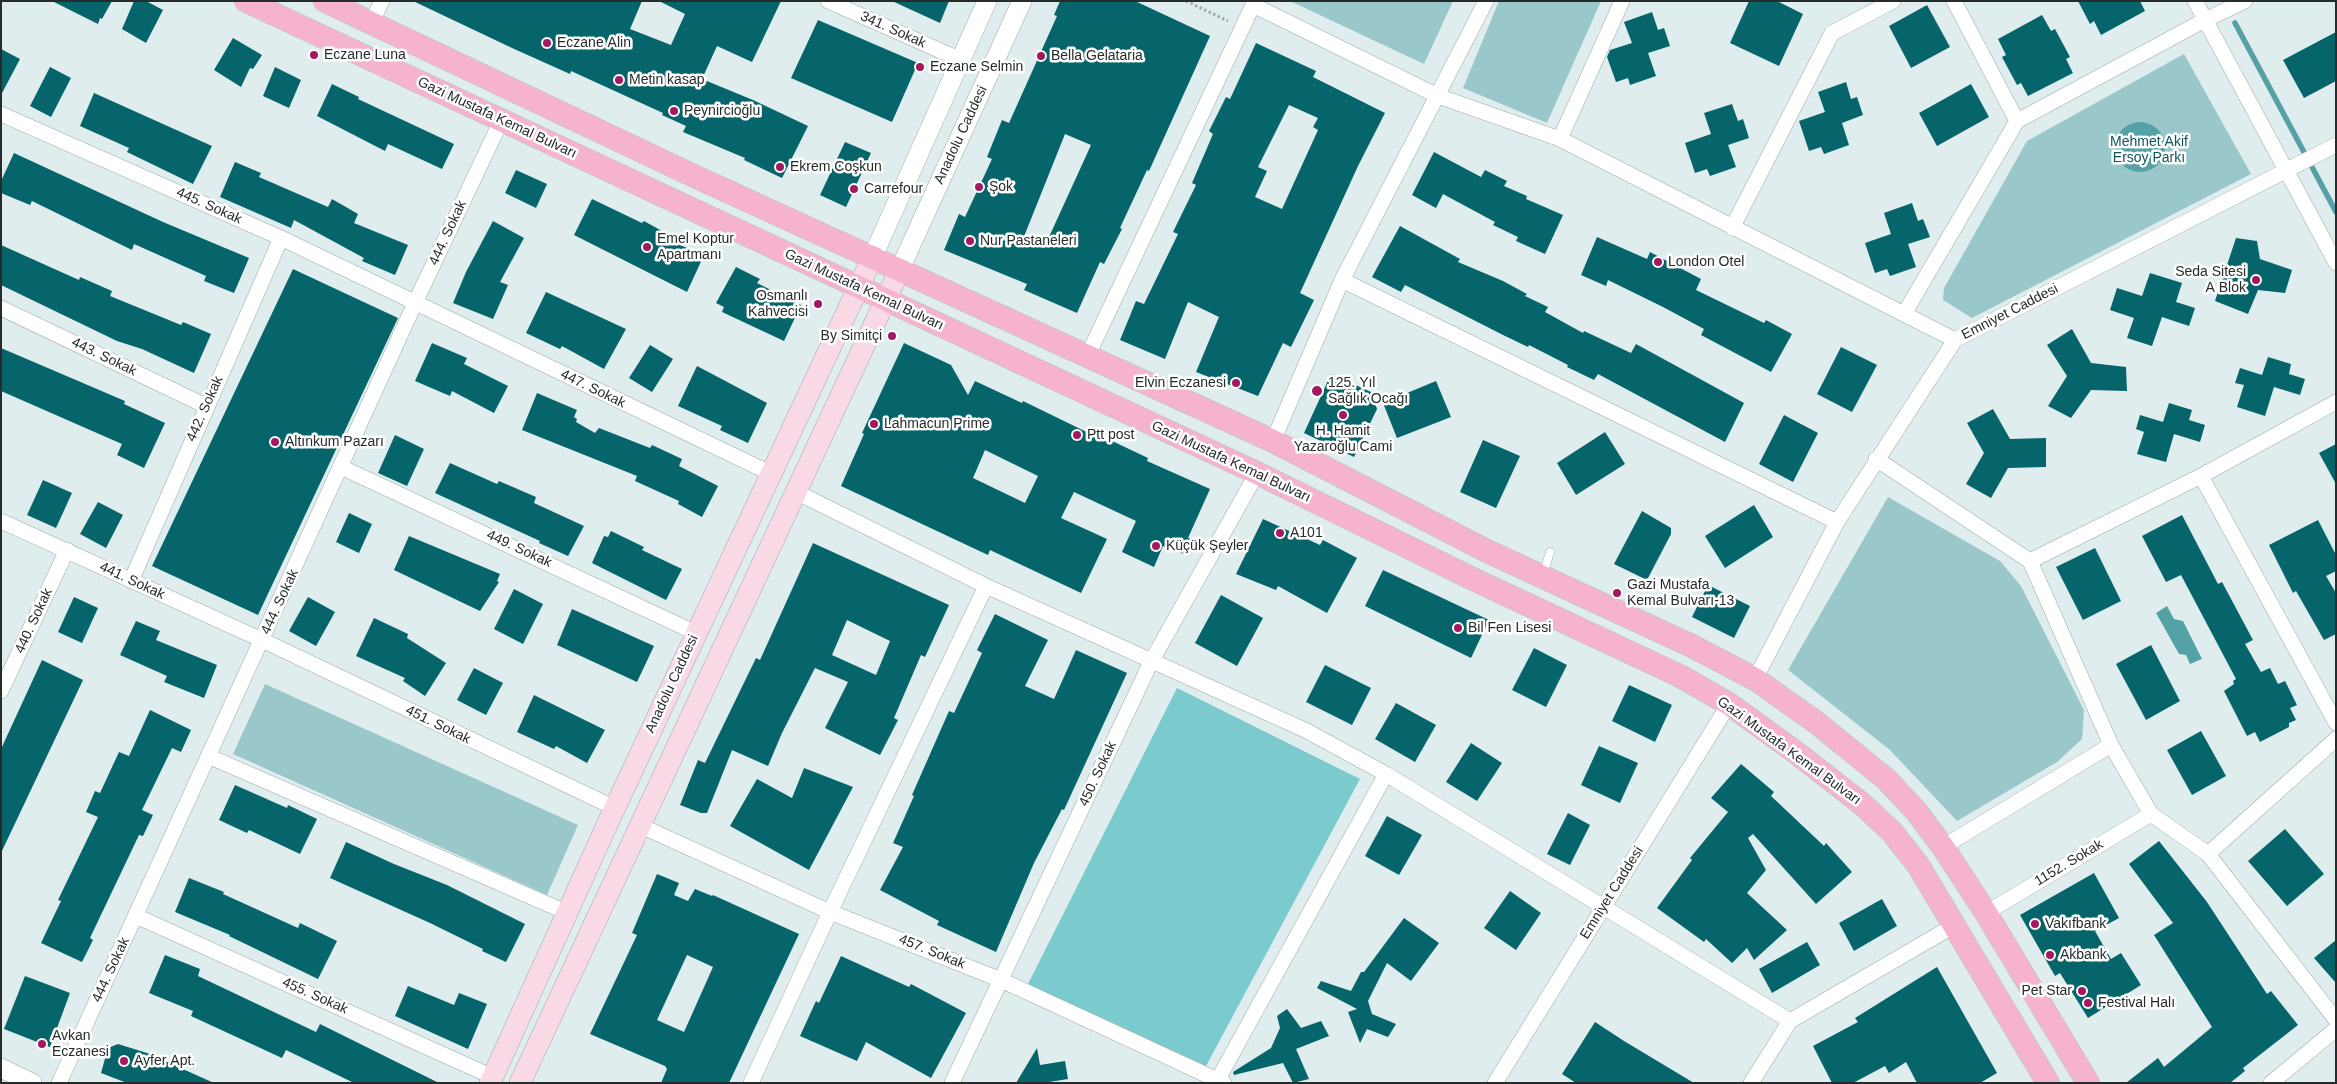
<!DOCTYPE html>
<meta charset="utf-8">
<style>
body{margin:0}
#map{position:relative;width:2337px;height:1084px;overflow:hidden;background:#e0edee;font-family:Arial,sans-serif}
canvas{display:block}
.frame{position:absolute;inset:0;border:2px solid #262b2c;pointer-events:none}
</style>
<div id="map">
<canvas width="2337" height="1084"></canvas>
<div class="frame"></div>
</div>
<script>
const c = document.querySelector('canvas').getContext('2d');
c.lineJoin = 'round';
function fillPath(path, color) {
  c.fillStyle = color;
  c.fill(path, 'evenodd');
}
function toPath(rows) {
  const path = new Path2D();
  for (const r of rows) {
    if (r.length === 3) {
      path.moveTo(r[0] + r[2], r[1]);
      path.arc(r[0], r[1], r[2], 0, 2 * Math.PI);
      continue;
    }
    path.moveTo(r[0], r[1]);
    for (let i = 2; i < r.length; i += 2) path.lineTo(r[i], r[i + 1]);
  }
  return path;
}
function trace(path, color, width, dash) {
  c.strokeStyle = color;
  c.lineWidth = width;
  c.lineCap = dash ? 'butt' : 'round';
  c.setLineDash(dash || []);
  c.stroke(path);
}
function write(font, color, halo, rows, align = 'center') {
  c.font = font + ' Arial,sans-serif';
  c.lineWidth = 5;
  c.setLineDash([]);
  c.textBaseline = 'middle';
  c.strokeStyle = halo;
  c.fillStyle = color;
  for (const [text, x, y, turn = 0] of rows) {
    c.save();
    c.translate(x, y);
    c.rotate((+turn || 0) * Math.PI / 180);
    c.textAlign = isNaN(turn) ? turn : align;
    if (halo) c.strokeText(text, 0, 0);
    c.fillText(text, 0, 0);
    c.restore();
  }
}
fillPath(toPath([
 [1290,1,1453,1,1424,64],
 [1499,1,1601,1,1547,123,1463,88],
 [2184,54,2251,174,1972,318,1943,300,1944,288,2027,141],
 [1888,497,2000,561,2021,586,2084,710,2082,739,2057,762,1957,821,1890,750,1788,670],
 [265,684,578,825,547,895,233,754]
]), '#9ac8ca');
fillPath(toPath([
 [1177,688,1360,779,1206,1066,1028,984]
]), '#7bcacd');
fillPath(toPath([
 [2140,147,25],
 [2167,606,2174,619,2183,621,2202,659,2190,664,2186,655,2179,654,2156,613]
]), '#54a2a6');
trace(toPath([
 [2235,23,2336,212]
]), '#54a2a6', 5.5);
fillPath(toPath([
 [52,1,112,1,102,19,100,18,98,24],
 [134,1,146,1,163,10,146,43,122,29],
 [413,1,642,1,630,29,671,45,685,14,659,1,781,1,752,62,717,46,702,79,753,100,808,126,782,178,744,160,745,158,683,132,686,126,662,115,663,113,571,71,570,74,512,48],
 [892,1,949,1,940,23],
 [1060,1,1135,1,1210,36,1149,171,1147,170,1120,228,1122,229,1104,264,1100,262,1077,313,1024,290,1027,284,944,250,959,214,965,217,992,159,987,157,1002,120,1009,123,1057,16,1054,15],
 [1065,134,1091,145,1044,248,1023,239],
 [1749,1,1777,1,1803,14,1779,66,1730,43],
 [2078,1,2140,1,2145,11,2101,35,2094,21,2090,24],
 [1927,5,1950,47,1911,68,1889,26],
 [1652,12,1658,30,1664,28,1670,46,1648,53,1656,76,1630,85,1628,78,1616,82,1607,57,1610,50,1632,43,1624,22],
 [2042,15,2051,31,2055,29,2070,57,2066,59,2073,73,2028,96,2021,83,2017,85,2002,57,2006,55,1998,39],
 [818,20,918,63,892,122,791,78],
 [2336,32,2336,81,2304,98,2283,60],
 [233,38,262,55,253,69,250,68,241,87,214,70],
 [1256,43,1316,71,1313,77,1385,113,1358,166,1300,293,1314,300,1291,347,1283,343,1258,396,1196,372,1219,317,1188,302,1165,359,1120,340,1136,301,1144,304,1178,234,1173,232,1196,185,1192,183,1213,134,1209,131,1226,97,1230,99],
 [1289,105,1318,118,1313,127,1318,130,1282,209,1255,197,1267,171,1258,167],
 [1,49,20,59,1,95],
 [50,67,71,78,51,117,30,106],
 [275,67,301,80,289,108,263,96],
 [1846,82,1851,99,1857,97,1863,115,1842,123,1849,145,1824,154,1821,147,1809,151,1799,121,1825,112,1818,92],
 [332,84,359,97,358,99,454,144,442,169,388,144,385,151,317,116],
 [1971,84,1989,117,1937,146,1919,113],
 [94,93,212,146,193,184,127,152,129,148,80,126],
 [1732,104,1738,121,1743,119,1749,138,1728,145,1736,167,1710,176,1707,169,1695,173,1685,143,1711,134,1704,113],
 [845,142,871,153,846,207,820,195],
 [1434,152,1481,177,1485,170,1507,181,1504,186,1527,196,1526,199,1563,215,1545,254,1516,241,1518,237,1493,225,1495,222,1443,194,1436,208,1412,195],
 [14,153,163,222,249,258,234,293,204,281,206,276,134,244,132,250,32,201,30,205,1,193,1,181],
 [235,162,261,173,259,177,328,207,332,199,358,214,354,223,408,245,395,275,362,261,364,258,294,220,291,228,220,197],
 [516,170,547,184,536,208,505,193],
 [592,199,642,223,644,221,671,236,668,240,704,255,687,292,574,235],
 [1912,203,1918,221,1923,219,1930,237,1908,244,1916,267,1890,276,1887,269,1875,273,1865,243,1891,234,1884,213],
 [493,221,524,238,500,282,508,285,493,319,453,303,466,272],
 [1400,226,1460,259,1458,262,1503,281,1527,294,1525,296,1548,307,1545,312,1583,333,1584,331,1631,353,1636,344,1744,403,1725,442,1598,374,1594,380,1567,367,1568,365,1529,345,1528,347,1503,335,1405,285,1401,292,1372,277],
 [1597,237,1647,259,1650,252,1701,279,1696,290,1764,323,1766,320,1792,334,1771,372,1701,335,1704,329,1663,307,1608,280,1606,286,1581,275],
 [2236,238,2257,241,2260,259,2292,270,2285,293,2258,290,2248,314,2215,301],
 [1,245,79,280,80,277,112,291,110,296,181,325,183,322,211,334,194,373,142,349,117,341,1,285],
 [736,267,760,279,757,283,801,305,784,341,722,312,724,307,716,303],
 [293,269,398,318,258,615,152,566],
 [2150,273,2182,283,2176,302,2195,308,2189,326,2162,317,2152,346,2127,338,2134,318,2110,310,2117,288,2142,296],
 [546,292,626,329,604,369,562,346,560,349,526,333],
 [2072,329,2091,363,2126,367,2127,391,2091,390,2071,418,2048,406,2067,376,2047,345],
 [432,343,467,358,464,364,508,386,494,413,452,391,450,396,415,381],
 [904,343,951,365,968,395,975,381,1022,403,1023,401,1109,443,1110,440,1148,458,1147,461,1210,489,1188,538,1191,539,1184,554,1163,546,1154,567,1122,552,1136,521,1074,492,1061,518,1107,539,1081,593,990,550,988,555,841,486,864,434,862,433],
 [985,450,1038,476,1025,503,973,478],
 [650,345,673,359,652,392,629,378],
 [1841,347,1877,365,1852,412,1817,394],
 [1,348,125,401,124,404,165,423,144,468,117,455,122,444,1,391],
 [2268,357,2291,364,2289,374,2305,379,2300,395,2274,387,2265,416,2237,407,2244,385,2235,383,2240,368,2262,375],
 [697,366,767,403,748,443,720,430,722,426,678,406],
 [1331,374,1371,392,1377,409,1354,457,1304,433],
 [1436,381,1451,417,1397,438,1383,403],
 [537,393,577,410,574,417,577,419,576,422,595,433,599,428,650,448,652,445,682,459,679,466,718,486,702,517,678,504,679,501,635,481,637,476,522,430],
 [2169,403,2192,410,2189,420,2205,425,2200,442,2174,434,2166,462,2137,454,2144,432,2136,429,2140,415,2163,422],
 [1993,409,2010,439,2046,438,2046,467,2008,468,1991,498,1966,484,1984,453,1967,423],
 [1784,415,1818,433,1793,482,1759,464],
 [1605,432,1625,464,1576,495,1557,463],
 [395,435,424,449,407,486,378,473],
 [1483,440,1520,456,1496,508,1460,492],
 [2336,444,2336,484,2319,453],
 [450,463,497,484,499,481,536,497,534,503,584,526,568,556,539,543,540,541,435,493],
 [43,480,72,493,56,528,27,515],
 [98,502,123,515,106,548,80,534],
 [1754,505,1773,537,1725,568,1705,536],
 [1642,511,1671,528,1671,534,1647,580,1614,564],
 [349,513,372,524,359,553,336,542],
 [2182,515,2218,584,2222,582,2253,640,2245,644,2261,672,2270,668,2278,684,2285,681,2297,705,2290,708,2296,720,2289,723,2289,727,2260,742,2255,732,2247,736,2224,691,2234,684,2233,681,2236,679,2181,575,2166,582,2142,536],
 [1263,519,1320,545,1323,540,1357,558,1327,613,1278,586,1276,590,1236,574],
 [2318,520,2336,555,2336,571,2326,576,2336,593,2336,634,2324,640,2296,591,2293,593,2269,545],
 [611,531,644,547,642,550,682,569,666,600,592,563,604,536,608,537],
 [409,536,500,574,497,581,499,582,480,611,394,570],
 [813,543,949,605,925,657,921,655,894,718,898,720,880,755,825,728,848,682,815,668,782,733,768,766,732,750,707,813,701,813,680,805,698,760,705,763,756,658,760,660],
 [847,620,890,641,876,675,832,655],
 [2095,548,2121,601,2083,620,2056,567],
 [1383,570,1489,620,1471,658,1365,606],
 [1708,585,1750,606,1734,638,1692,617],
 [514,589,543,604,523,644,494,629],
 [1221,595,1263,618,1237,666,1195,643],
 [74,597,98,608,82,643,58,632],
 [308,597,335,612,316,646,289,631],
 [572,609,654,646,637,682,557,645],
 [995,614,1048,640,1025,686,1054,699,1076,650,1127,673,1064,810,1062,809,1034,863,996,952,937,925,939,921,880,890,903,847,893,843,914,796,912,795,949,711,954,713,982,653,977,650],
 [374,618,408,634,407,638,446,663,425,696,403,681,405,678,356,656],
 [136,621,160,631,156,640,217,665,204,698,164,682,167,676,120,655],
 [2151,645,2180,701,2146,720,2116,664],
 [1534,648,1567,665,1546,707,1512,690],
 [42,660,83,680,1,853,1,749],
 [1325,665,1371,688,1352,725,1306,702],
 [474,668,503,683,486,715,457,700],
 [1629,685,1672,705,1655,742,1612,721],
 [534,695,605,730,587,763,556,746,554,749,517,732],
 [1396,703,1436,725,1415,762,1375,739],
 [150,710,191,730,181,752,172,748,142,810,153,815,143,836,139,835,90,938,93,940,82,962,41,943,61,901,58,900,98,817,86,812,95,791,100,793,119,752,129,756],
 [2201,731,2226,776,2192,795,2167,750],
 [1471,743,1502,763,1477,801,1446,782],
 [1599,746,1638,763,1620,803,1581,785],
 [1741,764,1774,792,1771,796,1824,846,1826,843,1852,872,1816,904,1753,834,1748,838,1766,870,1747,893,1787,930,1754,960,1747,948,1732,963,1706,939,1704,942,1657,908,1692,860,1690,858,1728,812,1711,798],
 [804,768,853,787,809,870,730,826,757,779,792,798],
 [235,785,287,808,288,805,317,819,300,854,249,830,247,833,219,820],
 [1568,813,1590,825,1570,865,1547,854],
 [1387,816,1422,835,1399,875,1365,856],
 [2285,829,2324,874,2287,906,2248,861],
 [2159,841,2207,902,2267,994,2271,991,2298,1025,2243,1068,2245,1071,2230,1083,2126,1083,2158,1058,2164,1067,2212,1027,2154,935,2173,923,2129,864],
 [346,842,394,864,447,885,525,924,506,962,482,951,483,949,430,923,330,878],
 [2094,873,2119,918,2095,931,2111,959,2121,953,2141,985,2088,1018,2060,973,2055,976,2020,915],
 [657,874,679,883,674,895,688,901,695,889,712,896,713,895,799,934,729,1083,661,1083,667,1069,665,1066,590,1034,637,935,632,933],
 [687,955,713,967,684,1032,657,1020],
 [189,878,224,892,223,894,298,928,300,923,337,941,318,979,229,936,230,935,175,912],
 [1510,891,1541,913,1516,950,1484,928],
 [1882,899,1897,926,1854,951,1839,923],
 [1404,918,1439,943,1411,981,1387,963,1368,1001,1372,1014,1396,1024,1388,1037,1367,1029,1360,1043,1348,1012,1357,1009,1317,988,1321,981,1351,991,1361,972,1364,972],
 [2336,940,2336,983,2314,958],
 [1807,942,1820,965,1772,993,1759,969],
 [165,955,200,969,198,976,316,1032,320,1024,439,1083,354,1083,286,1050,282,1058,191,1016,193,1011,149,993],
 [841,956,909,987,911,984,966,1013,931,1078,866,1042,857,1061,800,1036,816,1001,819,1003],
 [1937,967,1997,1073,1980,1083,1917,1083,1906,1062,1889,1073,1885,1066,1853,1083,1832,1083,1813,1046,1858,1022,1855,1018],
 [25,976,70,993,50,1047,4,1029],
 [408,986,454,1005,459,993,487,1004,468,1049,395,1016],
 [1287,1009,1301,1028,1321,1021,1329,1036,1296,1049,1309,1079,1293,1083,1283,1063,1234,1075,1233,1072,1271,1048,1280,1028,1277,1016],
 [1595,1022,1624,1041,1694,1083,1576,1083,1562,1074],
 [118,1044,147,1053,214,1083,127,1083,101,1073,108,1048],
 [1037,1048,1040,1065,1065,1061,1068,1079,1043,1083,1016,1083]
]), '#05656a');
const service = toPath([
 [1543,575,1550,552]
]);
const minor = toPath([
 [828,1,959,59],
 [1954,1,2017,121],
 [2195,1,2336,263],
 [371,23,382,1],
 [1,114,281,238,772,474],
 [1560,139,1622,1],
 [1732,228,1832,33,1893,1],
 [1342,280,1837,522],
 [1,308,206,406],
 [1904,314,2017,121,2205,20,2245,1],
 [1088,355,1253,5,1438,96,1560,139,1955,340],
 [1273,441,1342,280,1486,1],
 [1876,459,2030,561,2111,745,2151,814,2208,854,2336,1020],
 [341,467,696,633],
 [2201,476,2336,723],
 [796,492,986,586,1305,730,1386,774,1790,1021],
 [1,521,262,640,615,808],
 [2030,561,2201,476,2336,402],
 [131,581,281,238],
 [1755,679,1837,522,1955,340,2336,145],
 [1,691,67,550],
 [208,756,568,913],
 [639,825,830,912,1001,980,1224,1083],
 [1943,847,2111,745],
 [2208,854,2336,739],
 [1986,913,2151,814],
 [136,916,493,1077],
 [59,1083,415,303,501,121],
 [751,1083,830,912,986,586],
 [952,1083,1151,662,1257,473],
 [1216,1083,1386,774],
 [1495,1083,1729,704],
 [1751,1083,1790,1021,1955,925],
 [2271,1083,2336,1029]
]);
const tertiary = toPath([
 [873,256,987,1],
 [900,269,1022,1],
 [1,1068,32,1083]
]);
const secondary = toPath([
 [490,1083,606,827,873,256],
 [520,1083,900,269]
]);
const primary = toPath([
 [246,1,1257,473,1473,579,1680,676,1729,704,1794,751,1862,804,1892,832,1918,865,2048,1083],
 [325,1,694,176,1273,441,1487,551,1692,646,1755,679,1817,723,1886,779,1916,811,1943,847,1986,913,2088,1083]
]);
trace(service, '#9da9aa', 9);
trace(minor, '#9da9aa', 16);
trace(tertiary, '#9da9aa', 20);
trace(secondary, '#9da9aa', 22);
trace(primary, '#c7c8c8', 24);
trace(toPath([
 [1186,1,1228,21]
]), '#a0aaab', 3, [2.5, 2.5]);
trace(service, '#fff', 8);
trace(minor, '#fff', 15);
trace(tertiary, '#fff', 19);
trace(secondary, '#fad9e7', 21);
trace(primary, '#f6b3ce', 22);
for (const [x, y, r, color] of [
 [547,43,5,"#a31961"],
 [314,55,5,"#a31961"],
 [1041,56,5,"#a31961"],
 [920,67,5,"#a31961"],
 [619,80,5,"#a31961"],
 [674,111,5,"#a31961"],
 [780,167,5,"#a31961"],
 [979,187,5,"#a31961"],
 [854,189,5,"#a31961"],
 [970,241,5,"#a31961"],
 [647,247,5,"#a31961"],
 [1658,262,5,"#a31961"],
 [2256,280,5,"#a31961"],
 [818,304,5,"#a31961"],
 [892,336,5,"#a31961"],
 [1236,383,5,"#a31961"],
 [1317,391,6,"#a31961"],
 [1343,415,5,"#a31961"],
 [874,424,5,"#a31961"],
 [1077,435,5,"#a31961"],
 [275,442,5,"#a31961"],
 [1280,533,5,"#a31961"],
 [1156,546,5,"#a31961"],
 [1617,593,5,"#a31961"],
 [1458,628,5,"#a31961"],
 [2035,924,5,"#a31961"],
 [2050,955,5,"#a31961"],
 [2082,991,5,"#a31961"],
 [2088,1003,5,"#a31961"],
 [42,1044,5,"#a31961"],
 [124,1061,5,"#a31961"]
]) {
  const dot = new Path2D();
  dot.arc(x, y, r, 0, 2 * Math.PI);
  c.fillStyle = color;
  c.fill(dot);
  trace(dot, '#fff', 2);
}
write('14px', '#262b2c', '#fff', [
 ["341. Sokak",893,30,24],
 ["Gazi Mustafa Kemal Bulvarı",497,118,25],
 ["Anadolu Caddesi",961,135,-65],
 ["445. Sokak",209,206,24],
 ["444. Sokak",448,233,-65],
 ["Gazi Mustafa Kemal Bulvarı",864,290,25],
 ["Emniyet Caddesi",2010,312,-27],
 ["443. Sokak",104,357,26],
 ["447. Sokak",593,389,26],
 ["442. Sokak",205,409,-66],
 ["Gazi Mustafa Kemal Bulvarı",1231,462,25],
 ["449. Sokak",519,549,25],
 ["441. Sokak",132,581,25],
 ["444. Sokak",280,602,-65],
 ["440. Sokak",34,621,-65],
 ["Anadolu Caddesi",672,684,-65],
 ["451. Sokak",438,725,26],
 ["Gazi Mustafa Kemal Bulvarı",1789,751,36],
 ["450. Sokak",1098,774,-65],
 ["1152. Sokak",2069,863,-31],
 ["Emniyet Caddesi",1612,893,-58],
 ["457. Sokak",932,952,22],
 ["444. Sokak",111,970,-65],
 ["455. Sokak",315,996,24]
]);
write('14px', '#262b2c', '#fff', [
 ["Eczane Alin",557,43],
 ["Eczane Luna",324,55],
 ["Bella Gelataria",1051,56],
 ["Eczane Selmin",930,67],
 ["Metin kasap",629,80],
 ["Peynircioğlu",684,111],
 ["Ekrem Coşkun",790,167],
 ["Şok",989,187],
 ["Carrefour",864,189],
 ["Emel Koptur",657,239],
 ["Apartmanı",657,255],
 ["Nur Pastaneleri",980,241],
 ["London Otel",1668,262],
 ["Seda Sitesi",2246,272,"right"],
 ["A Blok",2246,288,"right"],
 ["Osmanlı",808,296,"right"],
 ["Kahvecisi",808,312,"right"],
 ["By Simitçi",882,336,"right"],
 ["Elvin Eczanesi",1226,383,"right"],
 ["125. Yıl",1328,383],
 ["Sağlık Ocağı",1328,399],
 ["Lahmacun Prime",884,424],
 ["H. Hamit",1343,431,"center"],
 ["Yazaroğlu Cami",1343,447,"center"],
 ["Ptt post",1087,435],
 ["Altınkum Pazarı",285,442],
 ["A101",1290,533],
 ["Küçük Şeyler",1166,546],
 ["Gazi Mustafa",1627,585],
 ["Kemal Bulvarı-13",1627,601],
 ["Bil Fen Lisesi",1468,628],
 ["Vakıfbank",2045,924],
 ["Akbank",2060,955],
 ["Pet Star",2072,991,"right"],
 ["Festival Halı",2098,1003],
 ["Avkan",52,1036],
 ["Eczanesi",52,1052],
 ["Ayfer Apt.",134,1061]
], 'left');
write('14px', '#105558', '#fff', [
 ["Mehmet Akif",2149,142],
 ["Ersoy Parkı",2149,158]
]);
</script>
